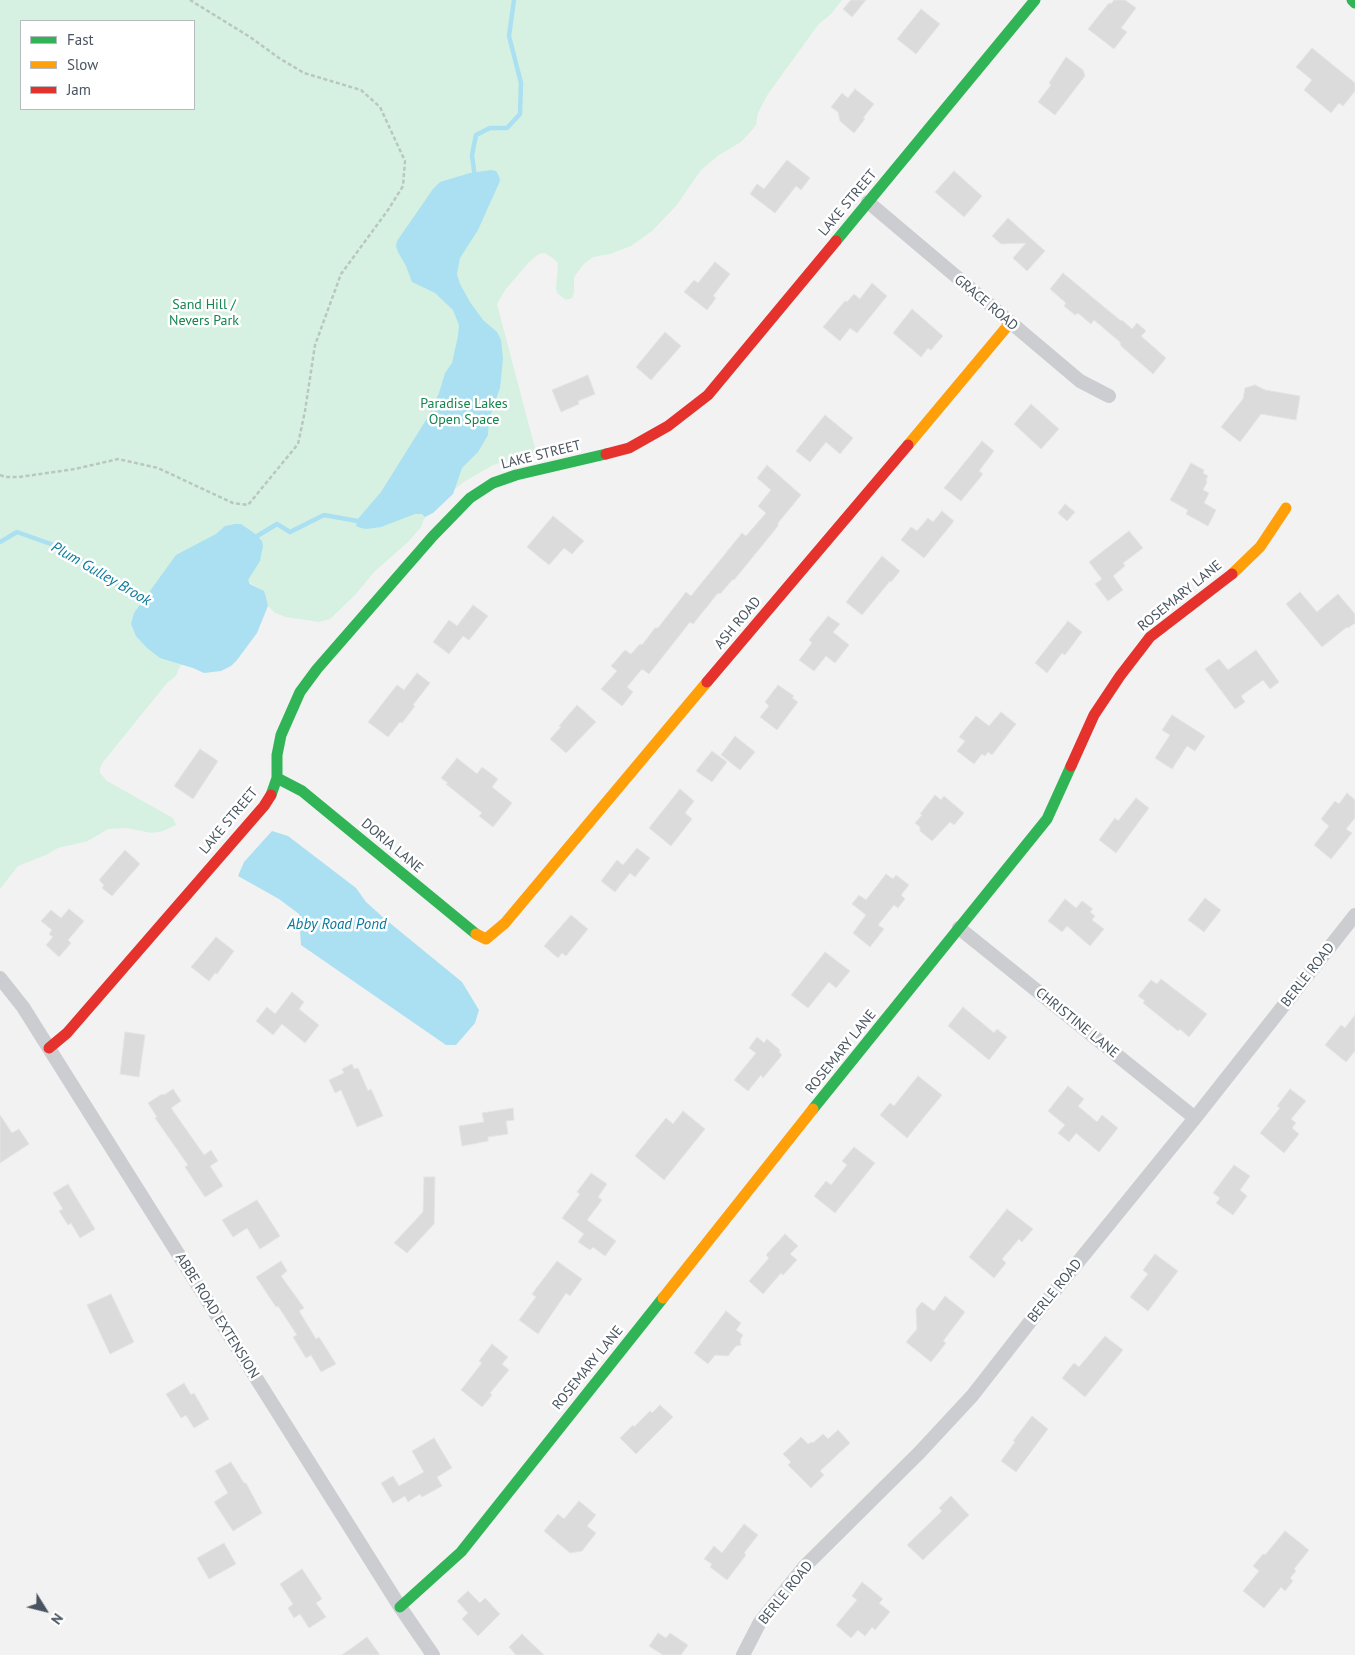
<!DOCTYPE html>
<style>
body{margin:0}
#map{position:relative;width:1355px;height:1655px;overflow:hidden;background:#f2f2f2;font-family:"PT Sans",sans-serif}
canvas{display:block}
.legend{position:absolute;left:20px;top:20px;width:175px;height:90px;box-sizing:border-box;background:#fff;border:1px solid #b6bbbf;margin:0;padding:6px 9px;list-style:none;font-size:15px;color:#48545f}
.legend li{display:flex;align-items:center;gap:10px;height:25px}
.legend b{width:25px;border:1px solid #b6bbbf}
.north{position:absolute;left:20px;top:1585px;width:50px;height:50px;-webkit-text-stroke:4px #fff;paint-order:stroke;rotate:126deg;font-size:14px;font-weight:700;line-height:20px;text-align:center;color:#48545f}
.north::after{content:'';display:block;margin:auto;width:18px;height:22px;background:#48545f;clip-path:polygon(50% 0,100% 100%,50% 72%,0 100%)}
</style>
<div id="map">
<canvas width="1355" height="1655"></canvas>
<ul class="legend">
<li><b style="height:6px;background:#30b455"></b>Fast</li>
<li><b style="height:6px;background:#ff9f0a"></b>Slow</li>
<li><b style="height:6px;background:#e5322d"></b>Jam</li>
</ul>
<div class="north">N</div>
</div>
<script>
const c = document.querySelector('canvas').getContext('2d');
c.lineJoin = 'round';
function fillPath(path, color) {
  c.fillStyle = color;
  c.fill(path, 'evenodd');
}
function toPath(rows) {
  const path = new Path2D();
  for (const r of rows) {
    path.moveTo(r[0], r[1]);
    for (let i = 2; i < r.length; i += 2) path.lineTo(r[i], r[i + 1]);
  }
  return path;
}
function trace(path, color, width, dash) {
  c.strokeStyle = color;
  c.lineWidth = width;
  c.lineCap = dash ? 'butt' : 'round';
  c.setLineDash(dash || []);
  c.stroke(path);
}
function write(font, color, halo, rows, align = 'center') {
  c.font = font + ' "PT Sans",sans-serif';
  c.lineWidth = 5;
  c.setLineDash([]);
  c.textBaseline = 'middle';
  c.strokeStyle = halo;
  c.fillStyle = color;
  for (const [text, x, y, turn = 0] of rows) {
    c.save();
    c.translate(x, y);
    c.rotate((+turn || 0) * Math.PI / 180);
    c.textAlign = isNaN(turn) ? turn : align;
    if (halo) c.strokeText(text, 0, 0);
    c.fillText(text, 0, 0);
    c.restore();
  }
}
fillPath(toPath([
 [0,0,842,0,831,14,818,25,768,94,758,113,756,125,753,129,741,142,719,155,701,170,676,206,652,231,631,246,610,254,593,257,584,264,574,277,574,293,572,298,566,300,558,294,556,289,558,263,554,259,545,253,539,254,529,262,505,290,497,304,536,452,493,465,462,483,440,502,424,519,421,527,408,542,374,572,356,594,330,619,319,622,286,617,275,613,268,606,266,597,260,589,249,582,179,668,176,676,167,683,103,762,100,768,100,773,107,781,173,818,176,825,163,831,152,833,126,828,108,829,88,841,58,848,48,854,18,866,0,889],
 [21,21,194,21,194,109,21,109]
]), '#d6f1e1');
fillPath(toPath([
 [491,170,496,171,499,176,500,181,478,230,460,258,457,274,460,284,470,302,483,320,497,332,501,340,503,359,500,388,489,419,488,435,478,452,462,468,453,494,433,513,425,517,422,514,415,514,381,527,366,529,361,528,356,526,357,520,381,492,426,420,439,393,445,373,452,363,458,336,459,325,453,310,435,293,412,282,406,266,398,252,396,246,397,241,433,189,440,182,470,173],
 [235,524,241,524,254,533,262,541,263,546,260,561,248,580,250,584,264,591,266,597,268,606,257,633,237,660,231,666,221,671,204,673,193,668,160,658,147,648,136,636,131,624,134,613,176,555,216,534,225,526],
 [272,831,288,836,356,888,366,902,385,919,462,982,479,1010,475,1023,456,1045,446,1045,301,945,299,914,279,899,238,876,244,862]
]), '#aae0f1');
trace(toPath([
 [475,178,472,155,476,135,490,128,507,128,520,114,521,83,509,36,514,0],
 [254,538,277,524,290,532,324,515,363,522],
 [0,542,17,532,62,548,137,597,148,602]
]), '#aae0f1', 4.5);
const building = toPath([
 [851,0,866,0,852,17,843,9,851,0],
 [1114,0,1125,0,1136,8,1121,28,1127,32,1114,49,1088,29,1109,3,1111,4,1114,0],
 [921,9,940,24,916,54,897,39,921,9],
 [1312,48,1355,83,1355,91,1343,106,1339,103,1331,113,1304,90,1312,80,1296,67,1312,48],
 [1066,57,1083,70,1085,76,1055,115,1038,102,1051,85,1049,83,1066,57],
 [855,89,874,104,863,118,865,119,854,133,840,121,838,112,831,107,842,93,848,98,855,89],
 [787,160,810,178,801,190,796,186,775,213,750,194,757,184,764,189,787,160],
 [954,171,982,196,964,217,935,192,954,171],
 [1008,218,1045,251,1027,271,1013,258,1026,243,1001,244,992,236,1008,218],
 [715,262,730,274,713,296,716,298,707,310,684,292,694,280,698,283,715,262],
 [1063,273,1121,321,1122,320,1132,329,1137,323,1146,331,1141,336,1166,358,1153,374,1121,346,1120,342,1094,320,1091,324,1078,313,1075,315,1064,306,1066,303,1050,289,1063,273],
 [872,283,887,296,857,333,850,328,840,341,823,327,845,301,847,302,854,294,860,299,872,283],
 [912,309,943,336,931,350,928,348,921,357,893,333,912,309],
 [665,332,681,346,651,380,636,367,665,332],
 [588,375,595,394,578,401,579,404,561,412,552,390,588,375],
 [1255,385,1265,390,1300,396,1296,420,1261,414,1240,442,1221,427,1243,399,1245,388,1255,385],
 [1031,404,1059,429,1041,449,1014,424,1031,404],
 [825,415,853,438,840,454,826,442,810,462,796,451,825,415],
 [982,441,994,451,979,471,983,474,961,501,944,488,982,441],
 [1191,463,1204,470,1203,473,1208,476,1206,480,1207,482,1203,490,1209,493,1204,503,1216,510,1208,526,1186,514,1188,510,1170,500,1191,463],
 [767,465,801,495,778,523,778,526,734,580,733,579,720,594,718,593,693,624,690,622,649,674,642,669,627,687,633,692,622,706,601,689,617,671,611,666,625,650,631,654,640,644,642,645,655,628,658,628,686,592,691,596,742,533,746,536,766,513,758,506,771,490,757,478,767,465],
 [1065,504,1075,512,1067,521,1058,513,1065,504],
 [942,511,954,521,924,558,901,540,911,527,917,531,928,518,933,522,942,511],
 [553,516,584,541,572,554,564,548,549,565,527,547,553,516],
 [1129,531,1143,548,1123,563,1125,566,1113,576,1123,590,1108,601,1095,584,1102,579,1089,562,1129,531],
 [882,556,900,571,891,582,890,581,862,615,846,602,882,556],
 [1300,592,1317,612,1338,594,1355,614,1355,623,1348,628,1347,627,1322,647,1286,604,1300,592],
 [473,605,488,616,469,640,463,636,449,654,433,642,449,620,457,626,473,605],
 [828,616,840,624,833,632,849,645,835,663,826,656,814,671,799,660,812,643,809,640,828,616],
 [1068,621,1082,632,1065,655,1062,653,1047,673,1035,663,1068,621],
 [1256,650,1279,682,1270,689,1263,680,1241,696,1245,702,1235,709,1205,669,1219,659,1228,670,1256,650],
 [417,673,430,683,413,705,415,706,402,723,400,722,388,737,368,722,397,685,404,690,417,673],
 [778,685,794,696,792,698,798,702,777,730,760,717,769,706,765,702,778,685],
 [577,705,596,722,566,753,550,739,561,727,559,726,577,705],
 [1001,712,1016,724,992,755,988,752,985,756,982,754,974,764,957,751,965,741,959,737,976,716,989,726,1001,712],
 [1172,715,1205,736,1195,751,1187,746,1172,769,1155,758,1170,735,1162,730,1172,715],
 [735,736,755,752,740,770,721,755,735,736],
 [200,749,218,761,193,799,174,786,200,749],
 [712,751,727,762,712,782,696,771,712,751],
 [457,758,477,774,482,767,498,779,492,787,512,803,493,827,479,816,482,813,446,784,448,783,441,778,457,758],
 [680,789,694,801,685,813,692,819,671,846,649,828,680,789],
 [1347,793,1355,800,1355,818,1346,829,1352,833,1331,859,1314,845,1329,826,1321,819,1335,801,1339,804,1347,793],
 [935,795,941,800,944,796,964,813,954,825,950,822,932,841,920,831,920,827,915,823,922,815,920,814,935,795],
 [1136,798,1149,808,1116,853,1099,840,1115,818,1118,821,1136,798],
 [637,848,650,858,635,877,630,873,615,892,601,881,617,860,623,865,637,848],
 [125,850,140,864,112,896,102,888,104,885,99,880,125,850],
 [886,874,893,879,896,875,909,885,901,895,905,899,898,908,894,905,878,925,884,929,870,947,853,933,866,915,852,904,859,895,866,900,886,874],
 [1205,898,1221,910,1204,932,1188,920,1205,898],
 [1065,899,1076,908,1082,901,1093,909,1090,912,1095,916,1092,920,1104,929,1090,946,1067,926,1062,932,1048,921,1065,899],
 [69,909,84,921,68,940,71,943,59,957,46,945,53,937,49,934,52,930,41,921,51,910,61,918,69,909],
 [571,915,588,929,566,956,562,953,558,958,544,946,571,915],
 [216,937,234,951,217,974,215,973,209,981,191,967,216,937],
 [825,952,850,971,836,988,829,982,808,1008,791,995,825,952],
 [1161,979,1207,1014,1189,1037,1180,1029,1178,1031,1143,1003,1145,1001,1138,996,1151,980,1157,984,1161,979],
 [292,992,304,1002,299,1009,319,1025,305,1043,282,1024,273,1035,256,1021,267,1007,275,1014,292,992],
 [963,1007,994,1033,997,1029,1007,1037,989,1060,948,1026,963,1007],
 [1355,1015,1355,1051,1346,1062,1325,1045,1341,1025,1345,1028,1355,1015],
 [125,1032,145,1035,139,1077,120,1074,125,1032],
 [757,1037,764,1043,767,1039,780,1050,779,1052,782,1055,763,1078,761,1075,748,1091,734,1080,756,1053,749,1048,757,1037],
 [352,1064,354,1069,358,1068,368,1091,371,1089,383,1116,357,1127,341,1090,335,1093,329,1080,344,1073,342,1069,352,1064],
 [918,1076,942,1095,907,1138,880,1115,890,1103,894,1106,918,1076],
 [1068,1086,1084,1099,1078,1106,1097,1122,1102,1115,1118,1128,1099,1152,1076,1133,1069,1142,1058,1133,1065,1125,1048,1111,1068,1086],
 [173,1089,181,1101,171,1108,204,1155,211,1150,218,1161,210,1166,223,1186,205,1197,185,1167,188,1165,155,1118,157,1117,148,1103,162,1094,164,1095,173,1089],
 [1290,1089,1306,1101,1291,1119,1296,1123,1292,1128,1299,1134,1284,1153,1260,1133,1280,1108,1277,1106,1290,1089],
 [513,1108,514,1120,506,1121,508,1134,488,1137,488,1141,462,1146,459,1126,484,1122,482,1113,513,1108],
 [683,1111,705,1129,664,1180,635,1156,666,1118,673,1124,683,1111],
 [0,1115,12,1133,19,1129,29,1144,0,1163,0,1115],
 [854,1147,875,1163,835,1213,814,1196,826,1181,831,1185,847,1165,842,1161,854,1147],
 [1234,1165,1250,1176,1240,1190,1247,1196,1233,1215,1216,1203,1220,1198,1213,1193,1234,1165],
 [591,1173,607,1184,598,1197,602,1200,587,1220,616,1241,605,1256,593,1247,590,1250,578,1242,584,1234,562,1218,580,1194,577,1192,591,1173],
 [424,1177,435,1177,434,1224,407,1253,394,1243,423,1212,424,1177],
 [68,1184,95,1229,80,1238,71,1223,68,1225,59,1211,63,1209,53,1193,68,1184],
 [257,1200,280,1236,260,1249,247,1228,233,1237,222,1220,257,1200],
 [1007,1209,1033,1229,1022,1242,1019,1239,1002,1259,1006,1263,994,1278,969,1257,1007,1209],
 [785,1234,798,1246,790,1254,797,1260,783,1275,781,1273,763,1294,749,1281,769,1258,766,1255,785,1234],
 [1155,1254,1178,1271,1148,1311,1130,1297,1148,1274,1143,1270,1155,1254],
 [281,1261,287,1271,281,1276,304,1308,299,1311,316,1339,319,1337,336,1364,321,1372,311,1355,306,1358,293,1337,297,1335,278,1306,276,1307,256,1277,281,1261],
 [557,1261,582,1279,570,1296,566,1293,538,1334,519,1320,536,1297,532,1294,557,1261],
 [111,1294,134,1342,110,1354,87,1305,111,1294],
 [945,1296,965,1312,943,1341,946,1343,931,1362,906,1342,917,1329,916,1309,922,1302,934,1311,945,1296],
 [726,1311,741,1323,736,1330,743,1335,740,1340,741,1345,736,1346,728,1356,715,1355,708,1364,694,1353,726,1311],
 [1105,1336,1123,1350,1085,1397,1062,1378,1074,1363,1079,1367,1105,1336],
 [492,1344,508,1357,502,1364,509,1370,490,1393,492,1395,482,1407,461,1390,482,1363,479,1361,492,1344],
 [184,1383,191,1395,194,1393,209,1419,194,1428,186,1415,181,1418,166,1394,184,1383],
 [660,1405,673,1417,636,1454,620,1438,633,1425,634,1427,650,1411,652,1413,660,1405],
 [1032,1416,1048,1429,1016,1472,1001,1461,1015,1442,1013,1441,1032,1416],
 [838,1430,850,1443,820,1471,824,1475,811,1488,788,1465,791,1462,783,1454,801,1437,808,1444,812,1442,813,1443,823,1434,828,1439,838,1430],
 [434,1438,452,1468,437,1477,442,1486,422,1497,420,1494,408,1502,405,1496,393,1503,381,1483,393,1476,399,1486,424,1472,412,1451,434,1438],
 [231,1462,244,1483,246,1483,262,1513,233,1531,214,1502,228,1493,215,1471,231,1462],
 [951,1496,969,1515,923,1560,907,1545,942,1511,939,1508,951,1496],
 [579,1501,596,1515,587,1526,596,1533,582,1551,570,1553,544,1531,558,1514,564,1519,579,1501],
 [744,1524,758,1535,744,1553,746,1555,727,1580,710,1567,712,1564,704,1559,714,1546,722,1553,744,1524],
 [1285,1531,1309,1550,1294,1569,1296,1571,1290,1578,1293,1581,1285,1591,1281,1587,1264,1608,1243,1591,1259,1571,1253,1566,1263,1554,1265,1555,1285,1531],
 [224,1543,236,1564,209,1579,197,1558,224,1543],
 [302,1569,322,1599,316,1603,326,1617,309,1628,300,1614,294,1618,288,1608,293,1604,280,1584,302,1569],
 [862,1582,883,1599,879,1603,890,1612,875,1630,872,1627,865,1636,858,1630,851,1638,836,1625,857,1600,852,1596,862,1582],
 [468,1591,480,1603,485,1598,500,1614,478,1636,462,1619,468,1613,457,1601,468,1591],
 [658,1633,666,1638,670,1633,688,1645,681,1655,663,1655,649,1646,658,1633],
 [522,1634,544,1655,516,1655,509,1647,522,1634],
 [367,1637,380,1655,342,1655,367,1637]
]);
fillPath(building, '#dbdbdc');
trace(building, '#e3e4e5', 1);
trace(toPath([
 [0,475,5,477,19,477,75,469,118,459,158,468,233,503,248,505,298,444,305,411,315,345,341,274,388,210,403,186,405,161,380,107,361,90,304,73,279,58,250,37,190,0]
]), '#b9c6c2', 2.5, [4, 2.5]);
trace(toPath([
 [868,202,1080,381,1109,396],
 [959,928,1195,1118],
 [0,978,23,1007,45,1042,400,1607,433,1655],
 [743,1655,760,1622,804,1567,919,1453,972,1396,1040,1309,1195,1118,1355,915]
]), '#cbcdd0', 14);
trace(toPath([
 [1352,0,1355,3],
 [836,241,1035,0],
 [277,778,302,791,476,934],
 [271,795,277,778,277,755,281,735,300,692,317,669,433,536,470,498,493,483,516,475,606,454],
 [813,1109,1047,819,1071,766],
 [400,1607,461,1552,663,1298]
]), '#30b455', 11);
trace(toPath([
 [908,445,1010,323],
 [1232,574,1260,547,1286,508],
 [476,934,486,939,505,923,707,682],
 [663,1298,813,1109]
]), '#ff9f0a', 11);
trace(toPath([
 [606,454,629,448,668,426,708,395,836,241],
 [707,682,908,445],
 [1071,766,1094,715,1120,676,1150,637,1232,574],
 [49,1048,67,1033,264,806,271,795]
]), '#e5322d', 11);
write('14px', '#48545f', '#fff', [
 ["LAKE STREET",848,203,-50],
 ["GRACE ROAD",986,303,40],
 ["LAKE STREET",541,455,-14],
 ["ROSEMARY LANE",1180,596,-39],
 ["ASH ROAD",738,623,-50],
 ["LAKE STREET",229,821,-50],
 ["DORIA LANE",392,846,40],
 ["BERLE ROAD",1308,975,-52],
 ["CHRISTINE LANE",1077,1023,39],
 ["ROSEMARY LANE",841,1052,-51],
 ["BERLE ROAD",1055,1291,-51],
 ["ABBE ROAD EXTENSION",217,1316,58],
 ["ROSEMARY LANE",588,1368,-51],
 ["BERLE ROAD",786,1593,-51]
]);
write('14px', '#14854e', '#fff', [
 ["Sand Hill /",204,305],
 ["Nevers Park",204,321],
 ["Paradise Lakes",464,404],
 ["Open Space",464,420]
]);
write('italic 15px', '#087a9b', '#fff', [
 ["Plum Gulley Brook",101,574,30],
 ["Abby Road Pond",337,925]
]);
</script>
